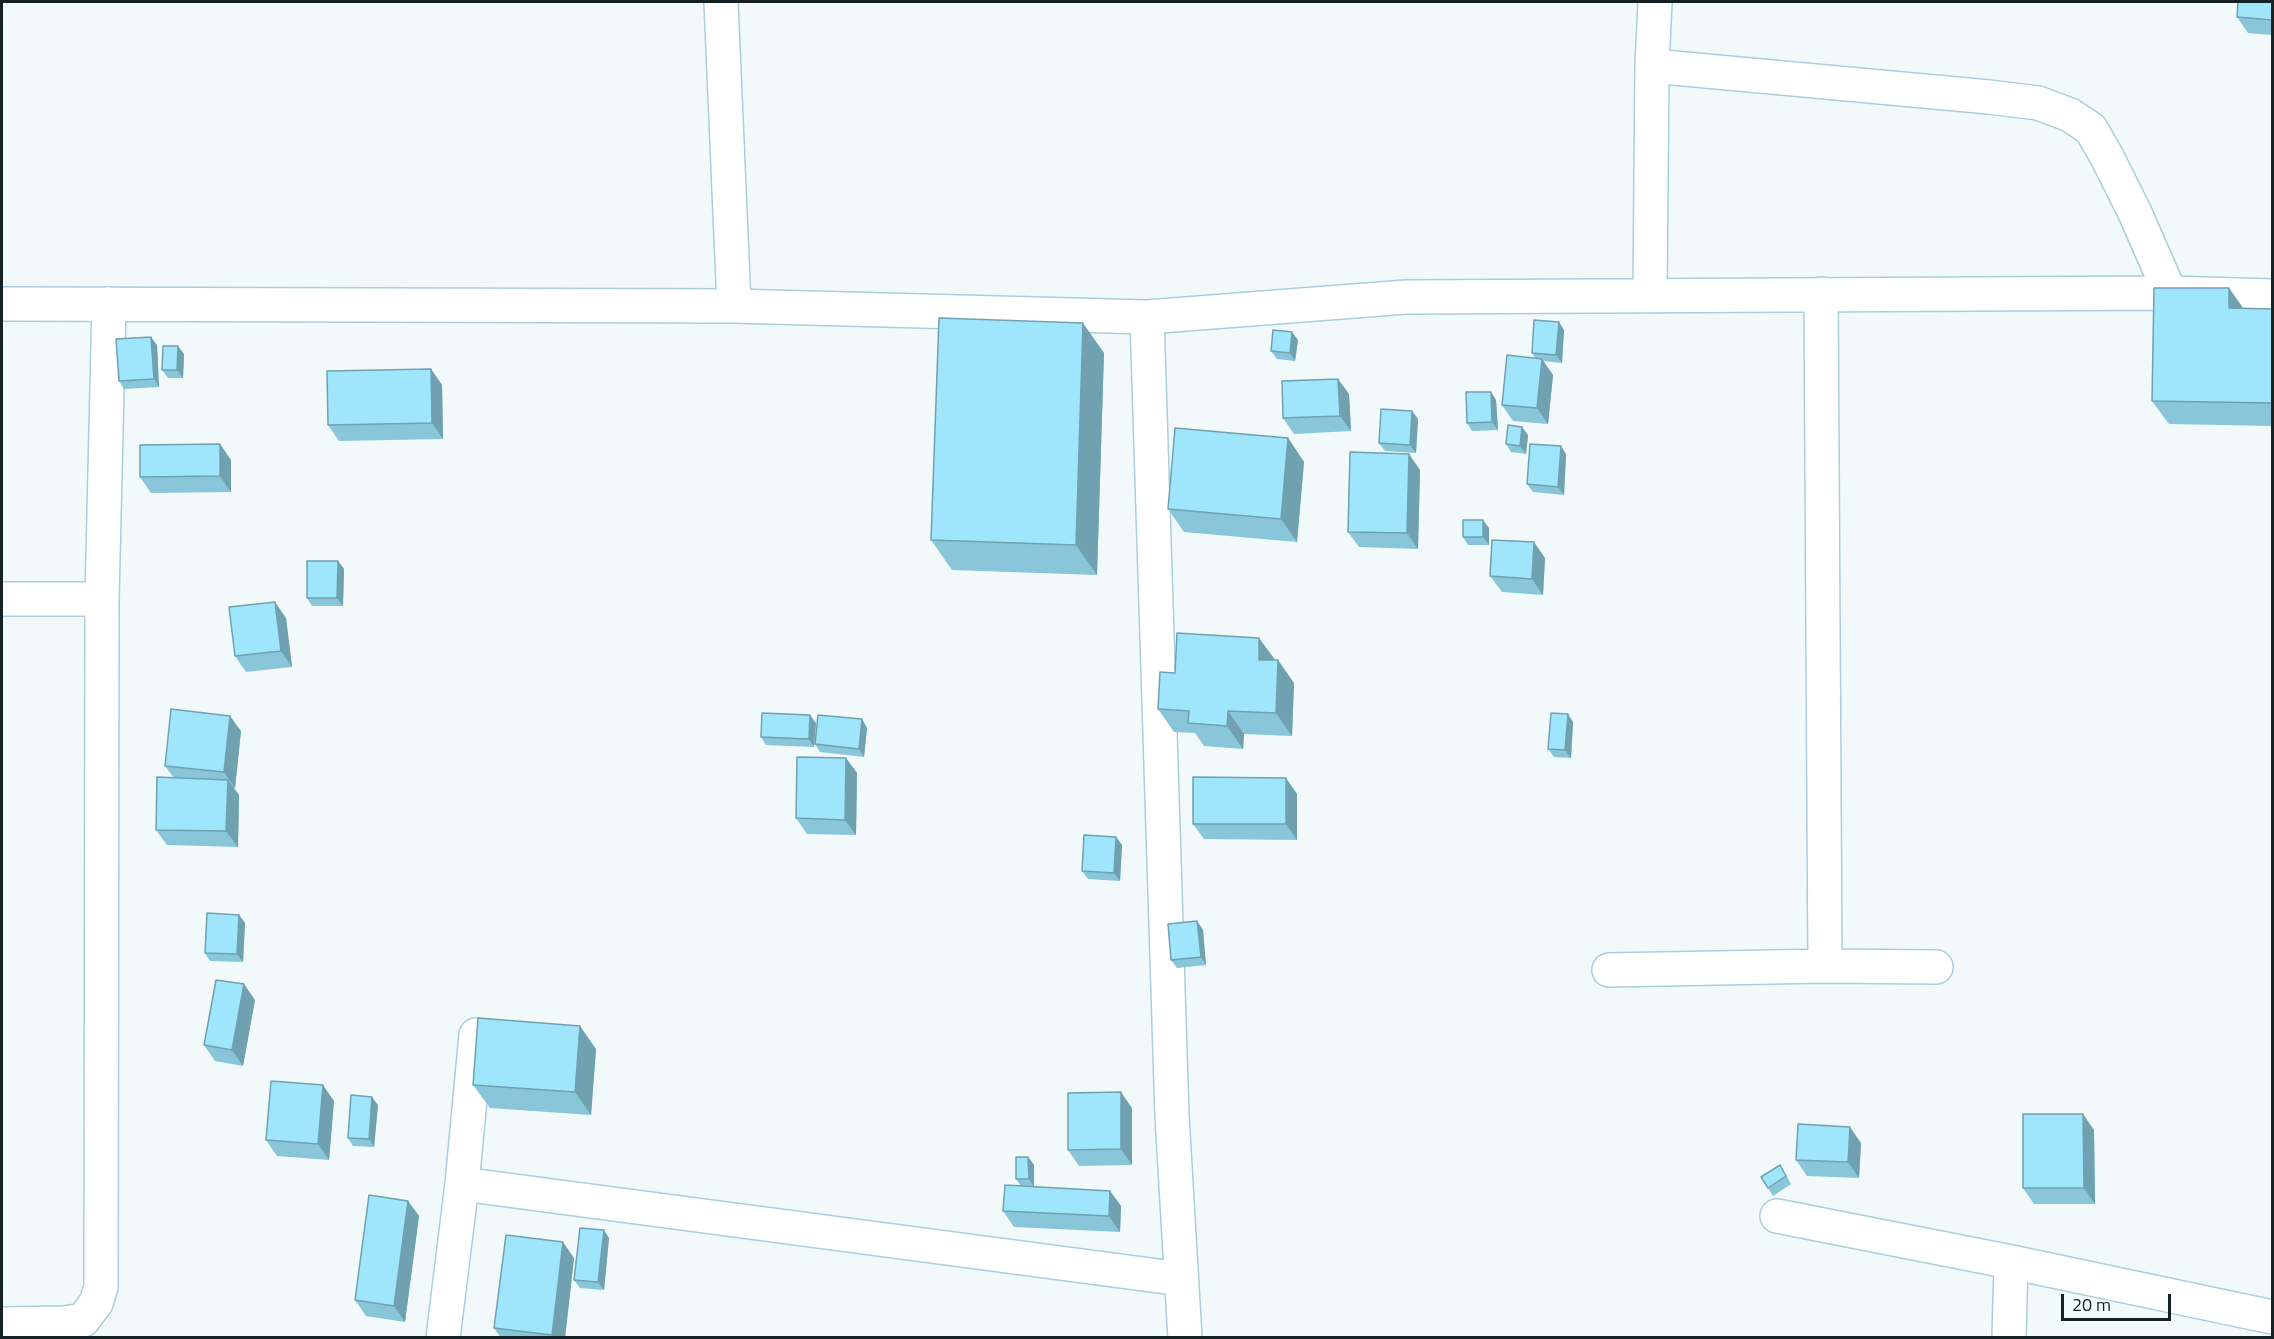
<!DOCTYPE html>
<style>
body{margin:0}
#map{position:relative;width:2274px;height:1339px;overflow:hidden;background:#f2f9fb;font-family:"Titillium Web",sans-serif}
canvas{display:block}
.frame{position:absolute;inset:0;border:3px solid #142226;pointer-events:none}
.scale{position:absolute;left:2061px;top:1294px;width:110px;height:27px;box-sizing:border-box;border:3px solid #142226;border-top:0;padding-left:8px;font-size:18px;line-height:21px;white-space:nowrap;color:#142226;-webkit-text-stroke:4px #f2f9fb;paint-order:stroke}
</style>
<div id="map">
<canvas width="2274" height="1339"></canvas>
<div class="frame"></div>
<div class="scale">20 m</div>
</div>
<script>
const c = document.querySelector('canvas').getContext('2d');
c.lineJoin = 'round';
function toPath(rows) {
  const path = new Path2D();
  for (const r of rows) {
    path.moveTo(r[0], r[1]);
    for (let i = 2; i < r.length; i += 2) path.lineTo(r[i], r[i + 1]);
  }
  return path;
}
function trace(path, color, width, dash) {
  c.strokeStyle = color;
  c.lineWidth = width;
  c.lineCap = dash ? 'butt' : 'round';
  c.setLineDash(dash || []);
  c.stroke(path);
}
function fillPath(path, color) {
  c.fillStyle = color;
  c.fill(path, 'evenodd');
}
const street = toPath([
 [721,2,734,306],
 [1652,66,1989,97,2038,103,2070,115,2091,129,2107,157,2135,213,2170,293],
 [1821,294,1825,966],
 [1650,295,1652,66,1655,2],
 [2,304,734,306,1147,317,1406,297,2170,293,2272,296],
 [1147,317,1172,1116,1185,1338],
 [2,599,102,599],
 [1609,970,1825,966,1936,967],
 [462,1184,1181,1279],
 [1777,1216,2011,1262,2272,1317],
 [2,1324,64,1323,83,1320,96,1303,101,1287,102,599,109,304],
 [443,1338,462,1184,476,1035],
 [2009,1338,2011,1262]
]);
trace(street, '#abceda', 36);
trace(street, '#fff', 33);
fillPath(toPath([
 [2272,2,2272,35,2248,33,2237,17],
 [2229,288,2243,308,2272,309,2272,426,2169,424,2152,401],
 [1564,330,1562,363,1543,361,1553,375,1548,424,1513,421,1502,405,1535,358,1532,353],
 [1298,340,1295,361,1277,359,1271,351],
 [157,345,159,387,124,389,119,381],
 [1104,353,1097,575,952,570,931,540],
 [184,354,183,378,168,378,162,370],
 [431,369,442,385,443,439,339,441,328,425],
 [1491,392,1496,400,1498,430,1472,431,1467,423],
 [1349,394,1351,431,1294,434,1283,418],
 [1412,411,1418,419,1416,453,1385,451,1379,443],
 [1528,435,1526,454,1511,452,1506,444],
 [1288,438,1304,462,1297,542,1184,532,1168,509],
 [1566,454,1564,495,1533,492,1527,484],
 [231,460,231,492,151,493,140,477],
 [1420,470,1418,549,1359,547,1348,532],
 [1489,528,1489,545,1468,545,1463,537],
 [1545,558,1543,595,1502,592,1490,576],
 [338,561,344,569,343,606,312,606,307,598],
 [286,618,292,667,246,672,235,656],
 [1275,660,1294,683,1292,736,1244,734,1243,749,1204,746,1195,733,1174,732,1158,709,1175,673],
 [862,719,867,728,864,757,820,752,815,744],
 [1573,722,1571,758,1554,757,1548,749],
 [816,723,814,747,766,745,761,737],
 [241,731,235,788,233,788,239,795,238,847,167,845,156,830,174,778,165,766],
 [846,758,857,773,856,835,807,834,796,818],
 [1286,778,1297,794,1297,840,1204,839,1193,824],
 [1116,837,1122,845,1120,881,1088,879,1082,871],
 [239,915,245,923,243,962,210,961,205,953],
 [1197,921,1203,930,1206,965,1177,968,1171,960],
 [255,1000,243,1066,215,1061,204,1045],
 [596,1049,591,1115,490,1108,473,1085],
 [334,1101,329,1160,277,1156,266,1140],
 [378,1105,374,1147,353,1146,348,1138],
 [1132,1108,1132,1165,1079,1166,1068,1150],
 [2094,1130,2095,1204,2034,1204,2023,1188],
 [1861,1143,1859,1178,1807,1176,1796,1160],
 [1028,1157,1034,1165,1034,1187,1110,1191,1121,1206,1120,1232,1014,1227,1003,1211,1021,1186,1016,1179],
 [1785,1173,1791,1184,1773,1196,1768,1188],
 [408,1201,419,1216,405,1322,366,1316,355,1300],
 [609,1238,604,1290,580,1288,574,1280],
 [574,1258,565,1338,501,1338,494,1328]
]), '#89c6d9');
fillPath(toPath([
 [2229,288,2245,311,2229,308],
 [1559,322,1564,330,1562,363,1556,355],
 [1083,323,1104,353,1097,575,1076,545],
 [1292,332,1298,340,1295,361,1290,353],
 [151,337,157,345,159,387,154,379],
 [178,346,184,354,183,378,177,370],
 [1542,359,1553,375,1548,424,1537,408],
 [431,369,442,385,443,439,432,423],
 [1338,379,1349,394,1351,431,1340,416],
 [1491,392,1496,400,1498,430,1492,422],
 [1412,411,1418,419,1416,453,1410,445],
 [1522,427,1528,435,1526,454,1520,446],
 [1288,438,1304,462,1297,542,1281,519],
 [220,444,231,460,231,492,220,476],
 [1561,446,1566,454,1564,495,1558,487],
 [1409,454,1420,470,1418,549,1407,533],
 [1483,520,1489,528,1489,545,1483,537],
 [1534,542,1545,558,1543,595,1532,579],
 [338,561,344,569,343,606,337,598],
 [275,602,286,618,292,667,281,651],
 [1259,638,1276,661,1259,660],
 [1278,660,1294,683,1292,736,1276,713],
 [1228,711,1244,734,1243,749,1227,726],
 [1568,714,1573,722,1571,758,1565,750],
 [810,715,816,723,814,747,809,739],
 [230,716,241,731,235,788,224,772],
 [862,719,867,728,864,757,859,749],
 [846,758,857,773,856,835,845,820],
 [1286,778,1297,794,1297,840,1286,824],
 [228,780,239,795,238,847,226,831],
 [1116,837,1122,845,1120,881,1114,873],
 [239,915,245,923,243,962,237,954],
 [1197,921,1203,930,1206,965,1201,957],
 [244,984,255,1000,243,1066,232,1050],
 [580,1026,596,1049,591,1115,575,1092],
 [323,1085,334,1101,329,1160,318,1144],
 [1121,1092,1132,1108,1132,1165,1121,1149],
 [372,1097,378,1105,374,1147,369,1139],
 [2083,1114,2094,1130,2095,1204,2084,1188],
 [1850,1127,1861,1143,1859,1178,1848,1162],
 [1028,1157,1034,1165,1034,1187,1029,1179],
 [1110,1191,1121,1206,1120,1232,1109,1216],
 [408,1201,419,1216,405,1322,394,1306],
 [604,1230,609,1238,604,1290,598,1282],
 [563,1242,574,1258,565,1338,554,1338,552,1335]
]), '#6fa1b0');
const building = toPath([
 [2238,2,2272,2,2272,20,2237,17,2238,2],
 [2154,288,2229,288,2229,308,2272,309,2272,403,2152,401,2154,288],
 [939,318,1083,323,1076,545,931,540,939,318],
 [1534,320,1559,322,1556,355,1532,353,1534,320],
 [1273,330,1292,332,1290,353,1271,351,1273,330],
 [151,337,154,379,119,381,116,339,151,337],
 [163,346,178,346,177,370,162,370,163,346],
 [1507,355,1542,359,1537,408,1502,405,1507,355],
 [431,369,432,423,328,425,327,371,431,369],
 [1338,379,1340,416,1283,418,1282,381,1338,379],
 [1466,392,1491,392,1492,422,1467,423,1466,392],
 [1381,409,1412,411,1410,445,1379,443,1381,409],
 [1508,425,1522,427,1520,446,1506,444,1508,425],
 [1175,428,1288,438,1281,519,1168,509,1175,428],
 [220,444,220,476,140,477,140,445,220,444],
 [1530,444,1561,446,1558,487,1527,484,1530,444],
 [1350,452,1409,454,1407,533,1348,532,1350,452],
 [1463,520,1483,520,1483,537,1463,537,1463,520],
 [1492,540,1534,542,1532,579,1490,576,1492,540],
 [307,561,338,561,337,598,307,598,307,561],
 [275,602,281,651,235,656,229,607,275,602],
 [1177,633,1259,638,1259,660,1278,660,1276,713,1228,711,1227,726,1188,723,1189,711,1158,709,1160,672,1175,673,1177,633],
 [171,709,230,716,224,772,165,766,171,709],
 [762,713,810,715,809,739,761,737,762,713],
 [1551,713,1568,714,1565,750,1548,749,1551,713],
 [818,715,862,719,859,749,815,744,818,715],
 [797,757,846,758,845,820,796,818,797,757],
 [157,777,228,780,226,831,156,830,157,777],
 [1193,777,1286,778,1286,824,1193,824,1193,777],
 [1084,835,1116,837,1114,873,1082,871,1084,835],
 [207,913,239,915,237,954,205,953,207,913],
 [1197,921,1201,957,1171,960,1168,924,1197,921],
 [216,980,244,984,232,1050,204,1045,216,980],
 [478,1018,580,1026,575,1092,473,1085,478,1018],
 [271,1081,323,1085,318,1144,266,1140,271,1081],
 [1121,1092,1121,1149,1068,1150,1068,1093,1121,1092],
 [351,1095,372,1097,369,1139,348,1138,351,1095],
 [2023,1114,2083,1114,2084,1188,2023,1188,2023,1114],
 [1798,1124,1850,1127,1848,1162,1796,1160,1798,1124],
 [1016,1157,1028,1157,1029,1179,1016,1179,1016,1157],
 [1780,1165,1786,1176,1768,1188,1761,1177,1780,1165],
 [1005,1185,1110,1191,1109,1216,1003,1211,1005,1185],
 [369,1195,408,1201,394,1306,355,1300,369,1195],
 [580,1228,604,1230,598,1282,574,1280,580,1228],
 [506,1235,563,1242,552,1335,494,1328,506,1235]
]);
fillPath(building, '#9fe6fc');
trace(building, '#6fa1b0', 1.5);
</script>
